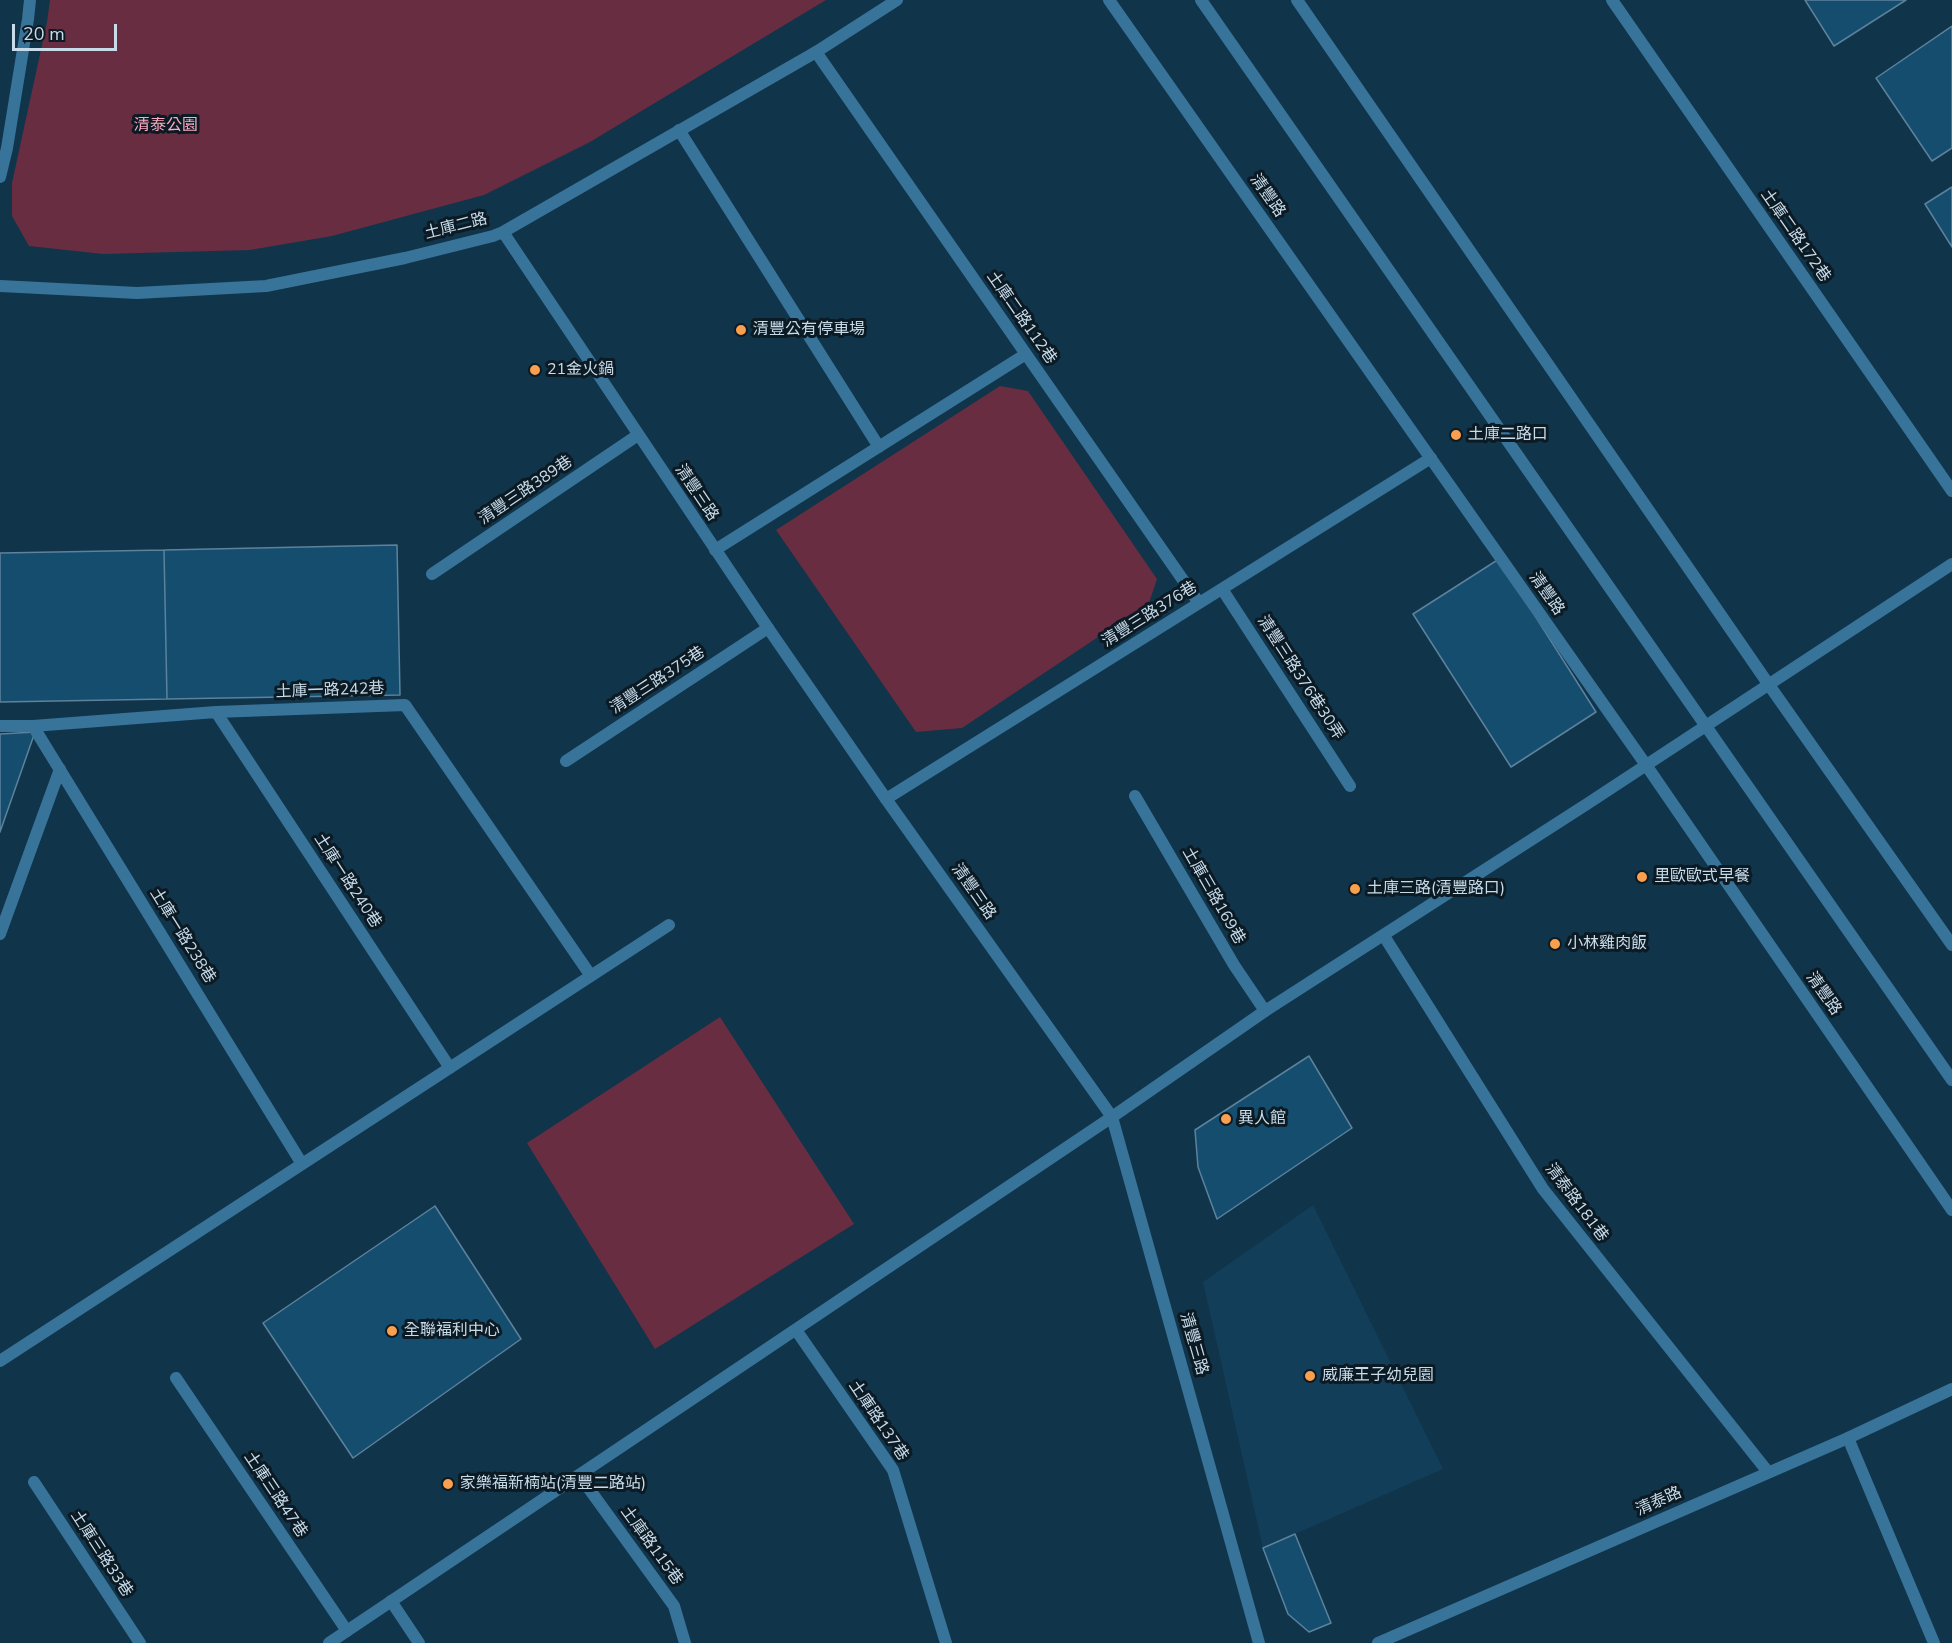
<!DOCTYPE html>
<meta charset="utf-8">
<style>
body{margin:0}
#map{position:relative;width:1952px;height:1643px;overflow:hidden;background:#10344a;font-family:"Nunito Sans",sans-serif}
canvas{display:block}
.scale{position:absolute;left:12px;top:24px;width:105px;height:27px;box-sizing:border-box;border:3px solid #c7dbe9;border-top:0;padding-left:8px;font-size:18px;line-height:21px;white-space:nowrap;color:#c7dbe9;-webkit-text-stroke:4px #0c1a24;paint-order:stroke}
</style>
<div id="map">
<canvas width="1952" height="1643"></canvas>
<div class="scale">20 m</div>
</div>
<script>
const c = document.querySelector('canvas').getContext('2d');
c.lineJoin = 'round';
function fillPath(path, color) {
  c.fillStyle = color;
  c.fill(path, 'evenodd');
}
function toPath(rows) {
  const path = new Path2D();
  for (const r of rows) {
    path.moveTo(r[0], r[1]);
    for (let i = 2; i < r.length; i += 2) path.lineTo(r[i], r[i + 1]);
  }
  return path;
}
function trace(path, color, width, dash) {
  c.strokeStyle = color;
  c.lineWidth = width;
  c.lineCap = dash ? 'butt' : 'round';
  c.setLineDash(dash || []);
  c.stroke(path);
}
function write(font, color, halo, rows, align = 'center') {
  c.font = font + ' "Nunito Sans","Noto Sans TC",sans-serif';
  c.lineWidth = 6;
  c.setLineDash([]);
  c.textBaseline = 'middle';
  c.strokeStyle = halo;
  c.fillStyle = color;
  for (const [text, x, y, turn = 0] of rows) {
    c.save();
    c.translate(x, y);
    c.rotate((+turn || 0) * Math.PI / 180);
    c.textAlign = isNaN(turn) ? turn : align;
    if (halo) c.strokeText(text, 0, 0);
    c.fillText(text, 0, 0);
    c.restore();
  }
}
fillPath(toPath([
 [1313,1205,1443,1469,1263,1548,1203,1282]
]), '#123e5a');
fillPath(toPath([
 [50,0,826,0,590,142,484,195,332,236,250,250,103,254,29,246,12,216,12,183,47,22],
 [1000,386,1028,391,1157,579,1149,603,962,728,916,732,776,530],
 [720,1017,854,1224,655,1349,527,1143]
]), '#682d41');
const building = toPath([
 [1805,0,1906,0,1834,46,1805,0],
 [1952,26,1952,148,1932,161,1876,78,1952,26],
 [1952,187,1952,247,1925,204,1952,187],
 [397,545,400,695,167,699,164,550,397,545],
 [164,550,167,699,0,702,0,553,164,550],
 [1499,559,1596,712,1511,767,1413,614,1499,559],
 [35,732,0,832,0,734,35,732],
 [1309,1056,1352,1128,1217,1219,1198,1167,1195,1130,1309,1056],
 [435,1206,521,1339,353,1458,263,1323,435,1206],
 [1295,1534,1331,1623,1309,1632,1288,1614,1263,1548,1295,1534]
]);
fillPath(building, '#154d6f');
trace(building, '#5d829c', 1.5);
trace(toPath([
 [1612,0,1952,491],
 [816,52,1199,603],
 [679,130,879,447],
 [715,550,1026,354],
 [432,574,638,435],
 [1222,589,1350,786],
 [216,712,450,1068],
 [0,726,33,726,216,712,405,705,591,976],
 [33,726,302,1164],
 [566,761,768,628],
 [1135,796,1234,965,1265,1011],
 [886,799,1431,458],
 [0,934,60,769],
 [1384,936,1543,1189,1768,1472],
 [796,1330,893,1470,946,1643],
 [0,1361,669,925],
 [176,1378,347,1631],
 [1848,1438,1934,1643],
 [579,1475,674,1606,685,1643],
 [34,1482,140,1643],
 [391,1601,419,1643]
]), '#38739a', 12);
trace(toPath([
 [1109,0,1646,765,1952,1210],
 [1201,0,1952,1080],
 [1297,0,1769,685,1952,945],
 [0,177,7,148,28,19,30,0],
 [503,232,768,628,886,799,1112,1117,1259,1643],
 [0,286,137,293,266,286,405,258,493,236,503,232,816,52,897,0],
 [329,1643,1112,1117,1265,1011,1587,804,1952,564],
 [1378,1643,1848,1438,1952,1389]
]), '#38739a', 12);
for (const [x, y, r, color] of [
 [741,330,6,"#f99f4d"],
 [535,370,6,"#f99f4d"],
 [1456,435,6,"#f99f4d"],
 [1642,877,6,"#f99f4d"],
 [1355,889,6,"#f99f4d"],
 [1555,944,6,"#f99f4d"],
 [1226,1119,6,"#f99f4d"],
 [392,1331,6,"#f99f4d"],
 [1310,1376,6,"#f99f4d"],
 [448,1484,6,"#f99f4d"]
]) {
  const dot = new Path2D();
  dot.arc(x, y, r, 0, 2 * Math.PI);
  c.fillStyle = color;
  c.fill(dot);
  trace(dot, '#0c1a24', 2);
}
write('16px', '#fbabc2', '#0c1a24', [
 ["清泰公園",166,126]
]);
write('16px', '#c7dbe9', '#0c1a24', [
 ["清豐路",1267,196,55],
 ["土庫二路",456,227,-14],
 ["土庫二路172巷",1795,236,55],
 ["土庫二路112巷",1021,318,55],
 ["清豐三路389巷",526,491,-34],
 ["清豐三路",696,493,56],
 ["清豐路",1546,594,55],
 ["清豐三路376巷",1150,615,-32],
 ["清豐三路376巷30弄",1300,678,57],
 ["清豐三路375巷",658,681,-33],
 ["土庫一路242巷",330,691,-2],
 ["土庫一路240巷",347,881,57],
 ["清豐三路",973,892,55],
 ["土庫三路169巷",1213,896,60],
 ["土庫一路238巷",182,936,58],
 ["清豐路",1823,994,55],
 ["清泰路181巷",1576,1203,53],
 ["清豐三路",1193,1344,74],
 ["土庫路137巷",878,1421,56],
 ["土庫三路47巷",275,1495,56],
 ["清泰路",1659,1502,-24],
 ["土庫路115巷",651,1546,54],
 ["土庫三路33巷",101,1554,57]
]);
write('16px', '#c7dbe9', '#0c1a24', [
 ["清豐公有停車場",753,330],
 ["21金火鍋",547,370],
 ["土庫二路口",1468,435],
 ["里歐歐式早餐",1654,877],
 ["土庫三路(清豐路口)",1367,889],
 ["小林雞肉飯",1567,944],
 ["異人館",1238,1119],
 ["全聯福利中心",404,1331],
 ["威廉王子幼兒園",1322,1376],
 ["家樂福新楠站(清豐二路站)",460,1484]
], 'left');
</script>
